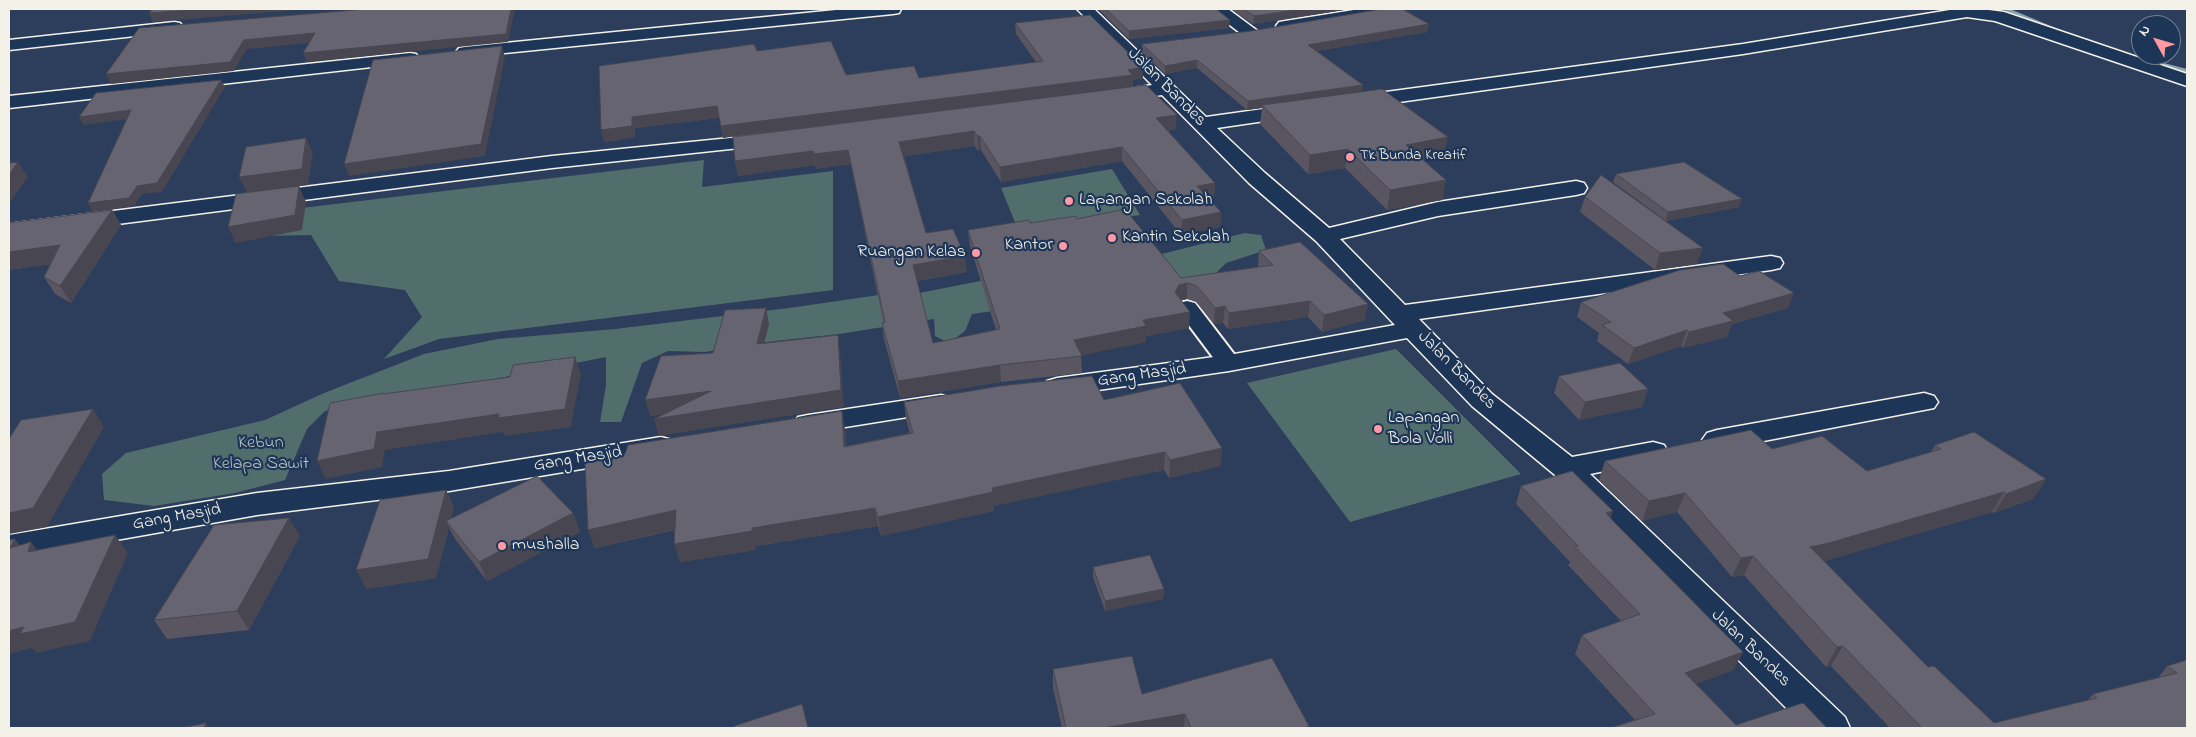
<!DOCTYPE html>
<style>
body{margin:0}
#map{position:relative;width:2196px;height:737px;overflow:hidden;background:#2c3e5c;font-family:"Indie Flower",sans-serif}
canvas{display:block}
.frame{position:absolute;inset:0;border:10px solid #f4f1e8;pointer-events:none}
.north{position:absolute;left:2131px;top:15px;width:50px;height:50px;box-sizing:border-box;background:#1d3557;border:1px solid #738091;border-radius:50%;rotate:309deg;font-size:14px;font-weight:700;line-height:20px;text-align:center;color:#f4f1e8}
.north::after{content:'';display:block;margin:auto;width:18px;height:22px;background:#ff9aa2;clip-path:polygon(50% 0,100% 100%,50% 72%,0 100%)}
</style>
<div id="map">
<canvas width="2196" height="737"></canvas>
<div class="frame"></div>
<div class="north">N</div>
</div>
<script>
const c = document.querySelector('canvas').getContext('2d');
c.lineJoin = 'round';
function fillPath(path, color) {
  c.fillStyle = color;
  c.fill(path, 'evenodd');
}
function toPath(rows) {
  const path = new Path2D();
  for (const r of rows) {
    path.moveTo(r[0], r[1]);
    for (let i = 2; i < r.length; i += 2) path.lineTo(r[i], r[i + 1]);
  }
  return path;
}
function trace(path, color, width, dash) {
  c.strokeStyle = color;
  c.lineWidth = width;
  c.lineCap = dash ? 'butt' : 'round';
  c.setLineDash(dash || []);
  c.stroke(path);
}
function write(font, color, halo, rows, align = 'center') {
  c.font = font + ' "Indie Flower",sans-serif';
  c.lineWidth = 4.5;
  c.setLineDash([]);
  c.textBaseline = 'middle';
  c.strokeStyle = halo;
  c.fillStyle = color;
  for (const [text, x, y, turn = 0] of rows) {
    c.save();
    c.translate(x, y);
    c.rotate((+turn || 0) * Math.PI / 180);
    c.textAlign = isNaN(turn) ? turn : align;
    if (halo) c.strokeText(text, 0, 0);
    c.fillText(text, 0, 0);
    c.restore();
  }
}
fillPath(toPath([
 [704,160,702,187,833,171,833,290,439,339,384,359,422,317,405,290,339,281,311,235,260,236,234,241,243,215],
 [1112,169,1140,215,1019,232,1001,188],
 [1245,233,1261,235,1266,250,1226,263,1217,272,1198,282,972,314,965,331,949,343,935,336,934,319,839,334,766,342,705,352,668,351,642,363,621,422,600,422,606,385,606,357,429,392,360,401,325,411,307,429,285,480,235,493,154,506,104,500,102,474,126,453,265,420,324,393,424,354,498,339,615,329,789,308,879,295,919,293,996,278,1138,260],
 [1396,349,1521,474,1350,522,1247,383]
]), '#516e6c');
fillPath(toPath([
 [2002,9,2010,9,2070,34,2063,36,2002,9],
 [2133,55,2187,69,2187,73,2133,59,2133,55]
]), '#8ba4b1');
const lane = toPath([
 [1187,301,1195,303,1237,358,1241,363,1237,368,1229,370,1221,368,1176,308,1179,303,1187,301]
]);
const street = toPath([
 [846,9,901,9,899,13,893,14,465,57,459,56,456,52,459,48,465,47,846,9],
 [1077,9,1094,9,1206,117,1299,104,1306,106,1309,110,1306,114,1299,116,1217,128,1265,173,1329,228,1438,202,1576,181,1584,183,1587,188,1584,193,1576,195,1438,216,1340,239,1405,305,1771,256,1780,258,1783,263,1780,268,1771,270,1419,319,1492,394,1572,457,1653,442,1664,445,1668,452,1664,459,1590,474,1845,717,1850,728,1806,728,1555,475,1472,406,1407,338,1229,371,1057,396,1047,393,1043,387,1047,381,1057,378,1229,355,1395,325,1316,241,1249,183,1162,95,1116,102,1109,100,1106,96,1109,92,1152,85,1077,9],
 [1209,9,1228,9,1259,32,1256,36,1244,36,1209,9],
 [1360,9,1397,9,1395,13,1389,14,1285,31,1279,30,1276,26,1279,22,1285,21,1360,9],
 [1956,9,1981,9,2004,12,2187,74,2187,86,1995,21,1967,17,1743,54,1356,108,1349,106,1346,102,1349,98,1356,96,1743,44,1956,9],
 [174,22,180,23,183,27,180,31,9,50,9,40,174,22],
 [410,53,416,54,419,58,416,62,9,108,9,96,410,53],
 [770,134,777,136,780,140,777,144,552,168,9,238,9,224,552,156,770,134],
 [1924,393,1934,396,1938,402,1934,408,1717,450,1707,447,1702,440,1707,433,1717,430,1924,393],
 [941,395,951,398,955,404,951,410,808,433,798,431,793,424,798,417,808,415,941,395],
 [661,437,672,440,676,447,672,454,449,491,257,515,9,559,9,535,257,493,449,471,661,437]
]);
trace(lane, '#f4f1e8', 4);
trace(street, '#f4f1e8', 3);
fillPath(lane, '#1d3557');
fillPath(street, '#1d3557');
fillPath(toPath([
 [1098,9,1216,9,1229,28,1129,39],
 [1231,9,1350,9,1253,24],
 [1015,23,1143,67,1143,78,1133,80,1133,86,723,138,719,118,635,128,635,137,604,142,757,51,846,75,919,78,1036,62,1016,34],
 [1429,24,1427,32,1317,51,1363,85,1362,92,1444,156,1423,160,1446,180,1442,200,1387,210,1345,168,1308,174,1260,124,1262,108,1247,110,1197,68,1165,74,1142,52,1142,44],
 [1146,85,1176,129,1167,131,1215,183,1214,198,1209,199,1221,212,1220,227,1181,235,1122,161,1001,182,981,150,978,151,975,146,904,156,926,233,967,272,917,281,933,343,996,330,970,246,968,230,1030,223,1077,219,1181,278,1258,267,1259,251,1365,320,1322,332,1308,317,1228,329,1223,323,1214,324,1196,302,1187,299,1181,300,1189,328,1146,336,1146,342,1081,355,1082,373,1001,382,900,398,884,339,882,323,883,322,851,164,816,169,815,165,738,176,735,161],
 [1616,174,1739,207,1666,221,1613,182],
 [1585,197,1697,264,1655,270,1580,212],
 [112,210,121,225,71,303,55,294,44,277,51,264,9,270,9,223],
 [1740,276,1788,308,1732,324,1727,337,1683,348,1681,346,1628,364,1597,341,1599,333,1577,317,1581,302],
 [1559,376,1648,389,1642,407,1579,420,1554,393],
 [1104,400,1221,466,1169,478,1164,470,1086,486,994,506,994,511,881,536,878,526,756,546,756,550,680,562,675,530,595,548,588,530,845,429,846,446,910,433,906,419,904,402],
 [1935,445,2046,479,2033,499,1994,513,1992,512,1824,561,1928,667,1994,723,2088,700,2093,694,2158,678,2167,666,2187,660,2187,728,1890,728,1831,666,1826,667,1744,575,1732,577,1677,512,1642,521,1599,480,1605,461,1772,449,1867,471,1931,452],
 [1521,486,1613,511,1610,518,1615,523,1743,652,1733,670,1696,684,1736,725,1827,728,1610,728,1635,720,1575,654,1582,635,1621,621,1568,565,1570,562,1516,504],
 [446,490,454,508,451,518,573,513,580,532,487,581,455,539,449,527,436,578,366,589],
 [300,536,249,630,167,639,154,620],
 [1093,567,1164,589,1163,599,1105,611,1093,577],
 [1053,669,1142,694,1309,726,1309,728,1062,728,1053,688]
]), '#595662');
fillPath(toPath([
 [206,9,309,9,153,22,149,13],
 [511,9,515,9,508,42,307,62,303,53],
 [1303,9,1350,9,1253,24,1254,16],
 [1230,20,1229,28,1129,39,1129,31],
 [1429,24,1427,32,1307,53,1308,45],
 [315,33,318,42,247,49,234,71,111,84,106,74,244,40],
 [502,46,505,57,485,156,349,176,344,164],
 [1197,60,1197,68,1165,74,1165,66],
 [1143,67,1143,78,1133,80,1133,86,728,137,723,138,721,126],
 [221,80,225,87,162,192,142,194,134,206,92,212,88,203,137,186],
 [1363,85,1362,94,1262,105,1262,108,1247,110,1248,101],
 [717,106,719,118,635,128,635,137,604,142,601,130,632,117],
 [131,110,135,118,83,125,79,117],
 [1177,115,1176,129,1155,133,1156,118],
 [974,131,975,146,901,157,899,142],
 [977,136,980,136,981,150,978,151],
 [1448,137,1444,156,1403,164,1406,145],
 [306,138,313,153,308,185,247,192,239,177],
 [1122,147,1122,161,1001,182,1000,167],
 [1348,149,1345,168,1308,174,1310,155],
 [848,150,851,164,816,169,814,154],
 [813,151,815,165,738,176,735,161],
 [18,162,28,177,9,204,9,175],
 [1446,180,1442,200,1387,210,1390,190],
 [1215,183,1214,198,1196,201,1197,186],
 [299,186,306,202,302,230,236,243,228,227],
 [1742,199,1739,207,1666,221,1668,212],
 [112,210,121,225,71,303,60,286],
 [1221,212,1220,227,1181,235,1182,220],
 [60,245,70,261,9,270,9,252],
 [1703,248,1697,264,1655,270,1660,253],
 [965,256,967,272,915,281,913,265],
 [1187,283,1187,299,1179,301,1175,292,1179,285],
 [1794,293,1788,308,1732,324,1727,337,1683,348,1689,332,1723,313],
 [1310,301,1308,317,1228,329,1229,313],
 [1368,304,1365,320,1322,332,1324,315],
 [1225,306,1223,323,1214,324,1215,308],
 [766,308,769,324,760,361,757,344],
 [1190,312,1189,328,1146,336,1146,342,1074,357,1074,340,1143,320],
 [1687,330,1681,346,1628,364,1634,348],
 [838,335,840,351,844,407,659,436,654,419],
 [575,357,581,374,571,427,505,436,503,432,385,450,382,467,326,479,317,461,377,432],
 [1000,365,1001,382,900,398,898,381],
 [1648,389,1642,407,1579,420,1585,402],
 [711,391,715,408,650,416,645,400],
 [93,409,104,427,47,527,9,534,9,513],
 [842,411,845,429,847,465,844,447],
 [1222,448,1221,466,1169,478,1170,460],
 [1165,452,1164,470,994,506,994,511,881,536,878,517,992,488],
 [2046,479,2033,499,1994,513,2006,494],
 [446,490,454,508,450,525,446,521,449,527,436,578,366,589,356,570],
 [2004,492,1992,512,1819,563,1810,547],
 [1685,493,1677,512,1642,521,1649,501],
 [875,508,878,526,756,546,756,550,680,562,674,544,752,528],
 [676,510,681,528,595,548,588,530],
 [1613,511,1606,529,1606,513],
 [573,513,580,532,487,581,479,562],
 [289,518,300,536,249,630,237,611],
 [115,535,128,553,90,641,36,653,32,648,9,654,9,631],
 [15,539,29,557,10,548],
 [31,542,45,561,28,552],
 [1753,556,1744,575,1732,577,1741,558],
 [1164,589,1163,599,1105,611,1105,601],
 [1843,646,1831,666,1826,667,1837,647],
 [1743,652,1733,670,1676,692,1685,673],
 [1185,714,1184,728,1103,728],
 [206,723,209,728,204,728]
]), '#484650');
const building = toPath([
 [152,9,206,9,149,13,152,9],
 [367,9,511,9,506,34,303,53,315,33,244,40,230,62,106,74,139,28,367,9],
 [1106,9,1216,9,1230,20,1129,31,1106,9],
 [1243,9,1303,9,1254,16,1243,9],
 [1382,9,1402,9,1429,24,1308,45,1363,85,1248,101,1197,60,1165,66,1142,44,1251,31,1382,9],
 [1090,15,1143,67,1128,70,1133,75,721,126,717,106,632,117,632,126,601,130,599,66,754,44,757,51,831,41,846,75,914,66,919,78,1043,61,1015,23,1090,15],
 [502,46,481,144,344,164,373,60,502,46],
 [221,80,157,183,137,186,129,198,88,203,131,110,79,117,96,93,221,80],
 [1146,85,1177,115,1156,118,1215,183,1197,186,1221,212,1182,220,1122,147,1000,167,980,136,977,136,974,131,899,142,926,233,953,229,965,256,913,265,933,343,1000,329,968,230,1029,220,1030,223,1076,216,1077,219,1125,209,1181,278,1273,265,1259,251,1300,242,1368,304,1324,315,1310,301,1229,313,1225,306,1215,308,1197,286,1187,283,1179,285,1175,292,1190,312,1143,320,1146,326,1074,340,1082,356,1000,365,898,381,882,323,885,322,848,150,814,154,813,151,735,161,733,137,1146,85],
 [1382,89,1448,137,1406,145,1446,180,1390,190,1348,149,1310,155,1262,105,1382,89],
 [306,138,302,169,239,177,246,147,306,138],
 [18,162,9,175,9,163,18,162],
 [1684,162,1742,199,1668,212,1616,174,1684,162],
 [1601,175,1703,248,1660,253,1585,197,1601,175],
 [299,186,295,215,228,227,236,194,299,186],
 [112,210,60,286,44,277,60,245,9,252,9,223,112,210],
 [1723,264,1740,276,1759,271,1794,293,1723,313,1733,321,1689,332,1687,330,1634,348,1602,325,1611,322,1581,302,1680,270,1723,264],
 [766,308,757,344,838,335,841,390,654,419,711,391,645,400,661,356,713,353,725,310,766,308],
 [575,357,565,409,498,418,499,414,377,432,374,449,317,461,330,403,384,393,383,394,510,377,513,365,575,357],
 [1620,363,1648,389,1585,402,1559,376,1620,363],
 [1092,376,1104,400,1180,383,1222,448,1170,460,1165,452,1086,468,992,488,993,492,878,517,875,508,752,528,752,531,674,544,676,510,588,530,585,463,625,454,628,445,842,411,844,447,913,433,904,402,1000,386,1092,376],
 [93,409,33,508,9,513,9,439,21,420,93,409],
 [1751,430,1772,449,1822,436,1867,471,1941,449,1935,445,1974,432,2046,479,2006,494,2004,492,1829,543,1810,547,1928,667,1934,666,1994,723,2097,698,2093,694,2177,673,2167,666,2187,660,2187,728,1922,728,1843,646,1837,647,1753,556,1741,558,1685,493,1649,501,1605,461,1751,430],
 [1572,471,1613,511,1606,513,1615,523,1743,652,1685,673,1736,725,1803,703,1827,728,1610,728,1655,714,1582,635,1640,614,1575,547,1578,546,1521,486,1572,471],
 [537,476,573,513,479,562,446,521,537,476],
 [446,490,428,559,356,570,380,500,446,490],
 [289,518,237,611,154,620,214,525,289,518],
 [115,535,75,622,20,634,24,627,9,631,9,540,15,539,10,548,31,542,28,552,115,535],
 [1150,555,1164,589,1105,601,1093,567,1150,555],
 [1132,656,1142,694,1272,658,1309,726,1304,728,1191,728,1185,714,1103,728,1066,728,1053,669,1132,656],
 [802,704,808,728,735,728,734,726,802,704],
 [206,723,204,728,181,728,206,723]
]);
fillPath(building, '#676472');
trace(building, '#484650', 1);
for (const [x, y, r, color] of [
 [1350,157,5,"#ff9aa2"],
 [1069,201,5,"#ff9aa2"],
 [1112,238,5,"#ff9aa2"],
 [1063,246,5,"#ff9aa2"],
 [976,253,5,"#ff9aa2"],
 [1378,429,5,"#ff9aa2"],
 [502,546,5,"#ff9aa2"]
]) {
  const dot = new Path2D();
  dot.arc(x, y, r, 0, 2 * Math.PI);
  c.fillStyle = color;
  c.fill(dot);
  trace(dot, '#1d3557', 2);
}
write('15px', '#f4f1e8', '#1d3557', [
 ["Tk Bunda Kreatif",1360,157]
], 'left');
write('18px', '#f4f1e8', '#1d3557', [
 ["Jalan Bandes",1166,88,45],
 ["Jalan Bandes",1456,371,45],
 ["Gang Masjid",1142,376,-8],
 ["Gang Masjid",578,460,-9],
 ["Gang Masjid",177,518,-10],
 ["Jalan Bandes",1750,649,44]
]);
write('18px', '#f4f1e8', '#1d3557', [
 ["Lapangan Sekolah",1079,201],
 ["Kantin Sekolah",1122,238],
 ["Kantor",1053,246,"right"],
 ["Ruangan Kelas",966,253,"right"],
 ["Lapangan",1388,419],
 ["Bola Volli",1388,440],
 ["mushalla",512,546]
], 'left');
write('18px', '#bbc3bd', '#1d3557', [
 ["Kebun",261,444],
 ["Kelapa Sawit",261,465]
]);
</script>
